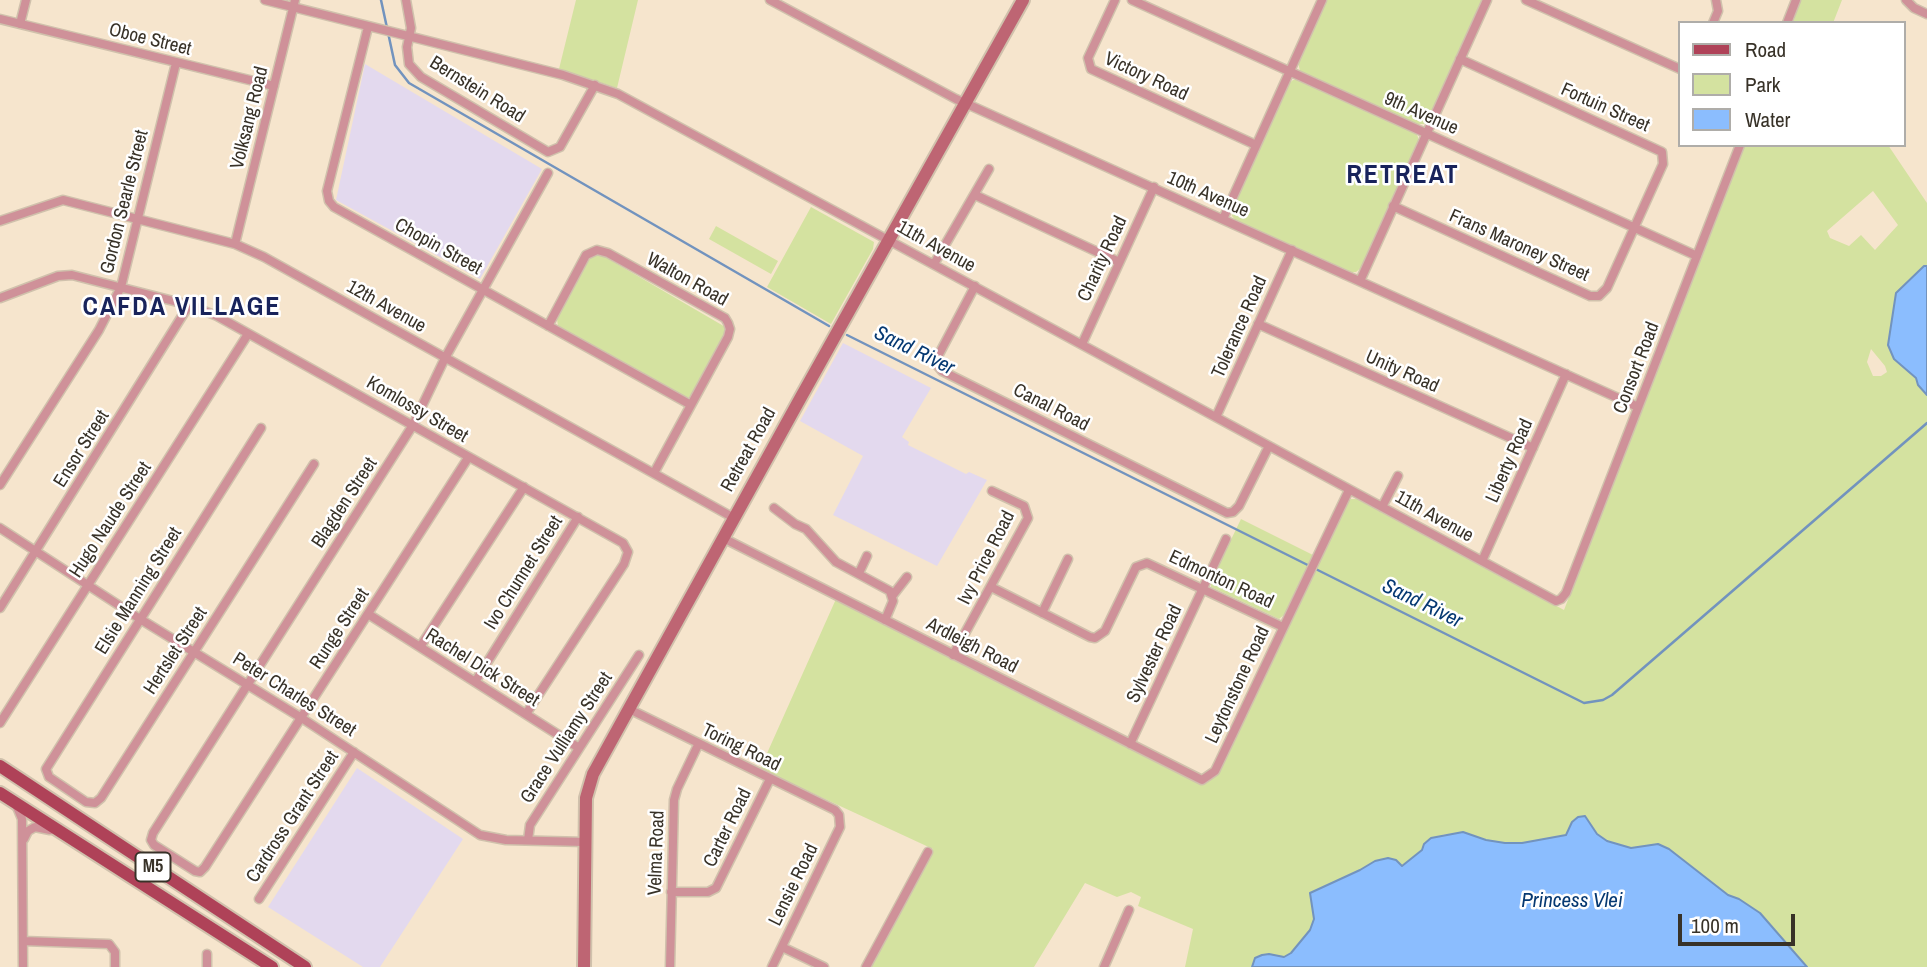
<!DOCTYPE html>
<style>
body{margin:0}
#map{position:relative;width:1927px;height:967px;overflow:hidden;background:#f6e5cd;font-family:"Archivo Narrow",sans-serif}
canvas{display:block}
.legend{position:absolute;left:1678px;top:21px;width:228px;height:126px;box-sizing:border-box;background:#fff;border:2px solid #afada9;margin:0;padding:9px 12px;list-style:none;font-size:21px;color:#383228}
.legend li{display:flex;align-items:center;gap:14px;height:35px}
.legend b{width:35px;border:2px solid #afada9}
.scale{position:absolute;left:1678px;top:914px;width:117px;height:32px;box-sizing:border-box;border:4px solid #383228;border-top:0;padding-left:9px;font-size:21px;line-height:24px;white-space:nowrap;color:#383228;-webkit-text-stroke:5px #fff;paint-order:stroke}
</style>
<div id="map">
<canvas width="1927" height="967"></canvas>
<ul class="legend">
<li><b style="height:9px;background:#af4258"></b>Road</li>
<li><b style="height:19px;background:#d4e2a0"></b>Park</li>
<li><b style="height:19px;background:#8bbdfe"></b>Water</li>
</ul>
<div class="scale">100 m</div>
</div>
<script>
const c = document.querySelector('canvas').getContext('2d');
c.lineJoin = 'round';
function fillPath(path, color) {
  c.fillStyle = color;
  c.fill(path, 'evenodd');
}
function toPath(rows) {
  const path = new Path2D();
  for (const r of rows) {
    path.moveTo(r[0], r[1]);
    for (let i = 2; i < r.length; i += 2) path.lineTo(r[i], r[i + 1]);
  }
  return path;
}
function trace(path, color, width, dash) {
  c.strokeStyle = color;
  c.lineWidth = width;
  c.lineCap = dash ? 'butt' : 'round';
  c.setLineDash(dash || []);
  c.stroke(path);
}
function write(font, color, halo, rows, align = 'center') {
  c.font = font + ' "Archivo Narrow",sans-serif';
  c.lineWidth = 5;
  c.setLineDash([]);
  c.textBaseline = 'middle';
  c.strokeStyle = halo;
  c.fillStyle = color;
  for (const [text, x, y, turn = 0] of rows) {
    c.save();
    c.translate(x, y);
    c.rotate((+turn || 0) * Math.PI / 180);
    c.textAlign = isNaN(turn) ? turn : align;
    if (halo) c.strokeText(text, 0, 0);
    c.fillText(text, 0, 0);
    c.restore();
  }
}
fillPath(toPath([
 [365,64,542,169,480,279,336,200],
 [843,343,931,388,902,437,909,442,908,445,966,474,969,472,987,480,937,566,833,515,863,456,800,421],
 [357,768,463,839,380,967,363,967,268,907]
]), '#e3d9ee');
fillPath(toPath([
 [576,0,638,0,617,88,559,69],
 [1326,0,1483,0,1429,120,1425,124,1415,124,1300,71,1298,62],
 [1800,0,1842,0,1833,23,1793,23],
 [1293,80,1299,80,1415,132,1418,137,1418,145,1362,267,1356,272,1349,272,1236,221,1232,216,1231,209,1287,85],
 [1744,145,1888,145,1927,203,1927,967,1807,967,1760,913,1739,899,1728,895,1658,844,1631,848,1607,841,1597,834,1585,816,1567,835,1522,843,1505,843,1486,840,1463,832,1442,835,1402,866,1396,860,1375,861,1360,870,1310,893,1314,919,1310,930,1291,953,1284,957,1269,954,1255,958,1252,967,1185,967,1193,929,1138,906,1141,897,1131,892,1117,897,1085,883,1034,967,871,967,933,849,760,769,836,599,1192,780,1203,783,1208,782,1216,776,1347,502,1351,499,1359,499,1564,610],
 [1873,191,1898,225,1875,250,1861,235,1849,246,1830,238,1827,231],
 [1871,349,1885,366,1887,372,1881,376,1873,376,1867,362],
 [811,207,874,242,873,249,831,324,767,287],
 [716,226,778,261,771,274,709,239],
 [600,254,727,328,727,333,693,393,688,398,558,326,557,319,591,256],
 [1241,519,1313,555,1285,614,1279,619,1211,587,1211,581]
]), '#d4e2a0');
const water = toPath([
 [1924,266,1927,266,1927,395,1918,385,1916,378,1894,359,1888,345,1896,293,1924,266],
 [1585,816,1597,834,1607,841,1631,848,1658,844,1669,849,1728,895,1739,899,1760,913,1807,967,1252,967,1255,958,1262,955,1269,954,1284,957,1291,953,1310,930,1314,919,1310,893,1360,870,1375,861,1388,858,1396,860,1402,866,1422,850,1424,844,1431,838,1463,832,1486,840,1505,843,1522,843,1566,835,1572,822,1578,817,1585,816]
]);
fillPath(water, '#8bbdfe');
trace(water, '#7293be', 2);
trace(toPath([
 [381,0,395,65,409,83,829,326],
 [847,335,1584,703,1603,700,1612,695,1927,423]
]), '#7293be', 2.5);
const street = toPath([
 [265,0,563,75,618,94,1556,601,1561,599,1566,593,1740,145],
 [406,0,411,28,407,47,409,64,421,77,548,152,560,147,595,85],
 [770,0,956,99,1638,407],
 [1115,0,1088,58,1091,69,1256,145],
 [1132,0,1697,256],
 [1526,0,1680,69],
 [1906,0,1914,8,1927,14],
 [0,19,274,86],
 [1713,23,1718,11,1716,0],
 [1787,23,1796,0],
 [20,24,26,0],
 [368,27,327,191,329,201,334,207,691,405],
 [975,195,1119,262],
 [1393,206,1590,296,1599,296,1607,288,1663,164,1662,152,1460,59],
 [1223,219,1322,0],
 [0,221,63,200,235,244,264,257,734,518],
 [235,244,295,0],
 [934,264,989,169],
 [1360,281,1487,0],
 [975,286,937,358,936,364,942,371,1227,513,1233,512,1239,506,1269,446],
 [0,298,58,276,72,275,189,305,217,316,623,543,628,552,624,564,526,714],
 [1258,324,1533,448],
 [548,326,586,255,597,250,608,253,725,318,728,323,730,329,728,337,654,473],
 [1082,344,1154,187],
 [1216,417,1292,250],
 [261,428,46,769,49,777,86,802,95,803,101,798,314,464],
 [468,458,205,867,200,872,195,871,154,845,151,840,153,833,413,425,445,358,548,173],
 [0,485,99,330,121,287,176,63],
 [1382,507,1398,476],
 [774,508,795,524,806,529,836,562,890,591,893,601,885,620],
 [0,528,140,619,300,717,480,835,506,840,585,842],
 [723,538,1202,780,1215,771,1349,490],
 [1482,561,1566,374],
 [859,573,867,556],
 [991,587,1090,637,1095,638,1105,631,1136,567,1147,563,1283,627],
 [893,595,907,577],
 [0,608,189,305],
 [1042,613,1068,559],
 [368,614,579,748],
 [420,647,524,487],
 [953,655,1028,518,1024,506,992,491],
 [475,682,578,517],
 [629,709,835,810,839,815,840,827,772,967],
 [0,723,248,334],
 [1130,744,1226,539],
 [17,807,22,819,23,967],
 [24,839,28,831,35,827,50,830],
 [528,840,530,825,639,655],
 [671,892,708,892,716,888,770,779],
 [259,899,354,752],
 [23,941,109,944,115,952,115,967],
 [782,947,824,967],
 [207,967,207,954],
 [670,967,674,800,677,789,698,745],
 [866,967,928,852],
 [1104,967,1129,910]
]);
const secondary = toPath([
 [584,967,586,798,593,774,801,397,1023,0]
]);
const primary = toPath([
 [0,766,305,967],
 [0,793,272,967]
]);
trace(street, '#d0c1ac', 11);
trace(secondary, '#d0c1ac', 16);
trace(primary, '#d0c1ac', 16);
trace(street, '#cf9199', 8);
trace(secondary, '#be6573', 12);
trace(primary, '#af4258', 12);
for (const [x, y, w] of [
 [153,867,35]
]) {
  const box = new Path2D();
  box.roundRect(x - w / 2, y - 14.5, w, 29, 5);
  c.fillStyle = '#fff';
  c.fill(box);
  trace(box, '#383228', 2);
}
write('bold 18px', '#383228', null, [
 ["M5",153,867]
]);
write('19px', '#383228', '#fff', [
 ["Oboe Street",150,40,14],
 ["Victory Road",1146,77,25],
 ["Bernstein Road",477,90,32],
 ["Fortuin Street",1605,108,24],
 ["9th Avenue",1421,114,24],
 ["Volksang Road",250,118,-76],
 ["10th Avenue",1208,195,24],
 ["Gordon Searle Street",125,202,-76],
 ["Frans Maroney Street",1519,246,24],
 ["Chopin Street",438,247,29],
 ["11th Avenue",936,247,29],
 ["Charity Road",1103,259,-65],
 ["Walton Road",687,280,29],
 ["12th Avenue",386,307,29],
 ["Tolerance Road",1240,327,-66],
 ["Consort Road",1637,368,-69],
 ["Unity Road",1402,372,24],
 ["Canal Road",1051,408,27],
 ["Komlossy Street",417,410,30],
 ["Ensor Street",82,449,-58],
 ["Retreat Road",749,450,-61],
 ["Liberty Road",1510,461,-66],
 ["Blagden Street",345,503,-57],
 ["11th Avenue",1434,517,29],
 ["Hugo Naude Street",111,520,-57],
 ["Ivy Price Road",987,558,-63],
 ["Ivo Chunnet Street",524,573,-58],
 ["Edmonton Road",1221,580,25],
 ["Elsie Manning Street",139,591,-58],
 ["Runge Street",340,629,-57],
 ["Ardleigh Road",972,646,27],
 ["Hertslet Street",176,651,-57],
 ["Sylvester Road",1155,654,-65],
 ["Rachel Dick Street",482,668,32],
 ["Leytonstone Road",1238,685,-65],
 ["Peter Charles Street",294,695,32],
 ["Grace Vulliamy Street",567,738,-57],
 ["Toring Road",741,748,26],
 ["Cardross Grant Street",293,817,-57],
 ["Carter Road",728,828,-64],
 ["Velma Road",657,853,-88],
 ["Lensie Road",794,885,-64]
]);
write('italic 21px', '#063972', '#fff', [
 ["Sand River",914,351,26],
 ["Sand River",1422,604,26],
 ["Princess Vlei",1572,901]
]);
c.letterSpacing = '2px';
write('bold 26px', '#18235b', '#fff', [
 ["RETREAT",1403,176],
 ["CAFDA VILLAGE",182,308]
]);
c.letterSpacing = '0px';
</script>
